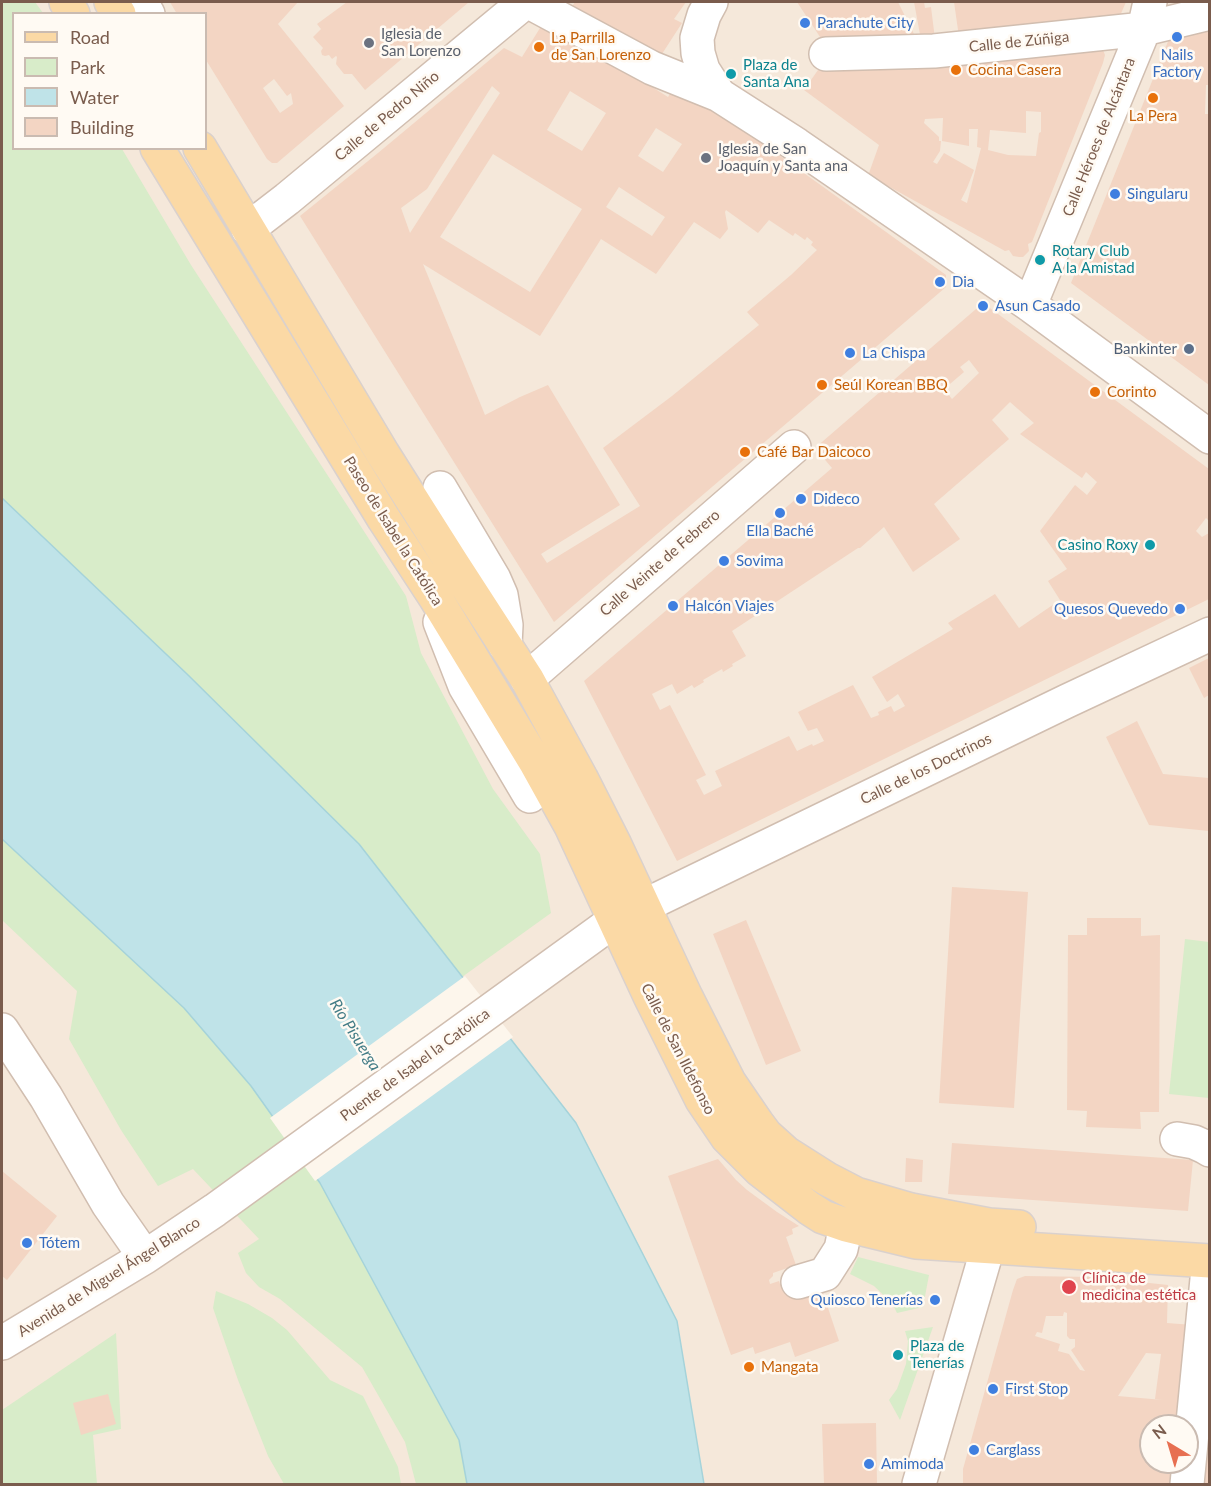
<!DOCTYPE html>
<meta charset="utf-8">
<style>
body{margin:0}
#map{position:relative;width:1211px;height:1486px;overflow:hidden;background:#fdf6ec;font-family:Lato,sans-serif}
canvas{display:block}
.frame{position:absolute;inset:0;border:3px solid #7a5c4d;pointer-events:none}
.legend{position:absolute;left:12px;top:12px;width:195px;height:138px;box-sizing:border-box;background:#fffaf3;border:2px solid #cabbb1;margin:0;padding:8px 10px;list-style:none;font-size:18px;color:#7a5c4d}
.legend li{display:flex;align-items:center;gap:12px;height:30px}
.legend b{width:30px;border:2px solid #cabbb1}
.north{position:absolute;left:1139px;top:1414px;width:60px;height:60px;box-sizing:border-box;background:#fffaf3;border:2px solid #cabbb1;border-radius:50%;rotate:322deg;font-size:16px;font-weight:700;line-height:24px;text-align:center;color:#7a5c4d}
.north::after{content:'';display:block;margin:auto;width:21px;height:27px;background:#e76f51;clip-path:polygon(50% 0,100% 100%,50% 72%,0 100%)}
</style>
<div id="map">
<canvas width="1211" height="1486"></canvas>
<div class="frame"></div>
<ul class="legend">
<li><b style="height:8px;background:#fbd9a5"></b>Road</li>
<li><b style="height:16px;background:#d8ecc9"></b>Park</li>
<li><b style="height:16px;background:#bfe3e8"></b>Water</li>
<li><b style="height:16px;background:#f3d5c3"></b>Building</li>
</ul>
<div class="north">N</div>
</div>
<script>
const c = document.querySelector('canvas').getContext('2d');
c.lineJoin = 'round';
function fillPath(path, color) {
  c.fillStyle = color;
  c.fill(path, 'evenodd');
}
function toPath(rows) {
  const path = new Path2D();
  for (const r of rows) {
    path.moveTo(r[0], r[1]);
    for (let i = 2; i < r.length; i += 2) path.lineTo(r[i], r[i + 1]);
  }
  return path;
}
function trace(path, color, width, dash) {
  c.strokeStyle = color;
  c.lineWidth = width;
  c.lineCap = dash ? 'butt' : 'round';
  c.setLineDash(dash || []);
  c.stroke(path);
}
function write(font, color, halo, rows, align = 'center') {
  c.font = font + ' Lato,sans-serif';
  c.lineWidth = 5;
  c.setLineDash([]);
  c.textBaseline = 'middle';
  c.strokeStyle = halo;
  c.fillStyle = color;
  for (const [text, x, y, turn = 0] of rows) {
    c.save();
    c.translate(x, y);
    c.rotate((+turn || 0) * Math.PI / 180);
    c.textAlign = isNaN(turn) ? turn : align;
    if (halo) c.strokeText(text, 0, 0);
    c.fillText(text, 0, 0);
    c.restore();
  }
}
fillPath(toPath([
 [2,2,1209,2,1209,1484,2,1484],
 [14,14,206,14,206,148,14,148],
 [1151,1426,1187,1426,1187,1462,1151,1462]
]), '#f5e8da');
fillPath(toPath([
 [2,2,35,2,43,13,14,14,14,148,122,149,191,265,406,596,421,653,493,789,540,854,551,913,462,977,359,844,187,674,2,498],
 [2,839,184,1008,251,1086,320,1183,459,1440,467,1484,416,1484,405,1442,362,1367,280,1299,259,1287,246,1273,238,1253,259,1239,193,1169,158,1186,121,1130,69,1039,77,991,2,920],
 [1185,939,1209,942,1209,1098,1169,1094],
 [858,1257,929,1275,923,1307,897,1313,892,1303,874,1286,850,1274],
 [216,1291,248,1304,272,1318,287,1330,330,1380,363,1396,398,1467,401,1484,284,1484,268,1456,238,1380,213,1308],
 [933,1327,900,1420,889,1400,897,1389,906,1364,908,1341,905,1331],
 [116,1333,121,1429,93,1435,97,1484,2,1484,2,1410]
]), '#d8ecc9');
const water = toPath([
 [2,498,187,674,359,844,576,1123,677,1321,704,1484,467,1484,459,1440,320,1183,251,1086,184,1008,2,839,2,498]
]);
fillPath(water, '#bfe3e8');
trace(water, '#a5d3da', 1.5);
fillPath(toPath([
 [465,976,513,1037,315,1181,270,1118]
]), '#fdf6ec');
fillPath(toPath([
 [170,2,298,2,278,24,344,106,277,163,272,163,267,159,206,60,206,14,177,14],
 [274,79,287,96,291,93,293,104,280,113,263,88],
 [347,2,469,2,365,90,352,74,344,74,336,64,337,57,336,56,332,59,329,55,325,56,322,55,321,51,323,48,313,37,321,29,317,24],
 [575,2,686,2,674,19,682,23,660,57,571,8],
 [797,2,898,2,917,40,826,46],
 [914,2,924,2,925,8,931,7,935,39,921,40],
 [954,2,1126,2,1119,18,959,37],
 [545,20,668,97,675,87,706,108,708,106,755,138,946,275,946,287,554,622,300,216,378,153,504,48,522,57],
 [492,86,500,93,410,233,401,208,427,189],
 [570,91,606,113,582,151,547,130],
 [656,128,682,144,663,172,638,156],
 [493,154,582,209,530,292,440,237],
 [619,187,665,217,652,236,606,207],
 [726,210,758,233,769,220,793,236,795,233,805,240,807,237,813,242,811,245,817,250,791,275,747,312,759,325,672,396,603,448,640,506,547,563,541,554,620,505,548,385,520,397,485,415,423,264,540,336,601,239,656,274,694,222,720,239,728,229,725,212],
 [1209,24,1209,85,1206,85,1205,114,1209,114,1209,385,1071,283,1171,34],
 [1103,50,1105,55,1103,63,1032,242,1028,244,1029,251,1023,257,1019,257,1013,256,1009,250,1005,251,870,176,869,173,879,145,804,90,825,60],
 [1026,111,1041,112,1041,132,1039,133,1036,156,1008,155,988,150,990,130,1026,133],
 [943,118,942,141,969,146,969,129,978,129,977,147,981,148,967,203,961,200,967,188,974,170,944,153,937,164,933,162,940,151,941,141,939,141,939,137,924,123,925,119],
 [983,303,1209,469,1209,521,1206,518,1196,531,1202,537,1209,533,1209,599,677,861,584,681,832,468,815,448],
 [969,360,979,373,952,399,944,389,964,372,960,367],
 [1010,402,1034,423,1020,434,1082,478,1086,472,1097,482,1087,495,1075,485,1040,531,1067,569,1048,581,1060,600,1019,628,995,594,948,623,953,629,872,677,887,702,898,694,905,706,894,712,891,706,878,712,879,715,871,718,853,685,798,712,808,731,817,728,824,741,813,746,812,744,797,751,789,736,715,771,722,786,704,795,696,780,706,775,670,705,660,710,652,694,672,684,677,694,692,685,694,688,704,682,703,680,722,669,723,672,733,666,732,664,746,656,732,631,858,548,860,548,884,527,913,572,960,539,934,504,1009,439,992,420],
 [1209,658,1209,695,1204,698,1189,668],
 [1137,721,1163,774,1209,778,1209,831,1149,825,1106,737],
 [952,887,1028,892,1014,1108,939,1103],
 [1087,918,1141,918,1141,936,1160,935,1159,1112,1140,1112,1141,1129,1086,1127,1087,1111,1067,1110,1068,935,1087,935],
 [746,920,801,1051,766,1065,713,934],
 [952,1143,1193,1160,1188,1211,948,1194],
 [906,1158,923,1160,922,1182,905,1182],
 [718,1159,736,1180,747,1190,777,1212,799,1226,792,1229,793,1234,786,1237,796,1265,773,1273,773,1276,769,1280,770,1284,779,1281,780,1284,797,1278,812,1291,814,1296,823,1293,839,1341,795,1357,790,1342,755,1354,753,1347,731,1355,668,1176],
 [2,1171,57,1216,7,1280,2,1276],
 [1025,1276,1094,1277,1168,1285,1167,1323,1193,1325,1184,1426,1151,1426,1151,1462,1180,1462,1178,1484,963,1484,963,1469,1013,1290,1017,1279],
 [1064,1312,1067,1313,1067,1336,1070,1339,1075,1339,1075,1347,1071,1350,1085,1371,1080,1370,1069,1354,1058,1351,1060,1344,1035,1336,1037,1332,1042,1333,1046,1316,1063,1316],
 [1146,1353,1161,1354,1155,1399,1163,1400,1118,1396],
 [108,1394,116,1424,81,1435,73,1403],
 [1209,1416,1209,1484,1202,1484],
 [876,1423,877,1484,824,1484,822,1424]
]), '#f3d5c3');
const minor = toPath([
 [141,2,148,14],
 [529,2,652,68,719,95,797,145,1030,305,1210,437],
 [711,2,704,15,697,38,698,53,703,70,719,95],
 [826,54,934,51,1144,29,1210,13],
 [248,229,287,199,525,2],
 [1030,305,1144,29,1150,2],
 [440,488,494,579,501,595,506,625,505,645],
 [440,622,465,686,530,796],
 [527,679,794,447],
 [2,1030,46,1097,108,1204,145,1257],
 [1177,1139,1194,1142,1205,1147,1210,1150],
 [798,1282,825,1274,841,1249,846,1225],
 [2,1343,145,1257,215,1210,615,920,1067,701,1210,634],
 [919,1484,988,1247,966,1232],
 [1187,1484,1207,1279]
]);
const major = toPath([
 [66,2,73,14],
 [111,2,119,14],
 [157,148,384,519,435,597,536,763,571,826,650,996,702,1100,727,1137,760,1170,809,1208,823,1217,846,1225,916,1242,1210,1261],
 [200,148,383,454,452,563,527,679,581,778,615,845,686,997,729,1082,757,1123,766,1135,786,1153,827,1179,856,1194,911,1210,989,1225,1019,1227]
]);
trace(minor, '#d1beb0', 36);
trace(major, '#dad1cd', 36);
trace(minor, '#fff', 33);
trace(major, '#fbd9a5', 33);
for (const [x, y, r, color] of [
 [805,23,6,"#3f7fe0"],
 [1177,37,6,"#3f7fe0"],
 [369,43,6,"#6b7280"],
 [539,47,6,"#e8710a"],
 [956,70,6,"#e8710a"],
 [731,74,6,"#0f9aa8"],
 [1153,98,6,"#e8710a"],
 [706,158,6,"#6b7280"],
 [1115,194,6,"#3f7fe0"],
 [1040,260,6,"#0f9aa8"],
 [940,282,6,"#3f7fe0"],
 [983,306,6,"#3f7fe0"],
 [1189,349,6,"#5c6f8a"],
 [850,353,6,"#3f7fe0"],
 [822,385,6,"#e8710a"],
 [1095,392,6,"#e8710a"],
 [745,452,6,"#e8710a"],
 [801,499,6,"#3f7fe0"],
 [780,513,6,"#3f7fe0"],
 [1150,545,6,"#0f9aa8"],
 [724,561,6,"#3f7fe0"],
 [673,606,6,"#3f7fe0"],
 [1180,609,6,"#3f7fe0"],
 [27,1243,6,"#3f7fe0"],
 [1069,1287,8,"#e0444e"],
 [935,1300,6,"#3f7fe0"],
 [898,1355,6,"#0f9aa8"],
 [749,1367,6,"#e8710a"],
 [993,1389,6,"#3f7fe0"],
 [974,1450,6,"#3f7fe0"],
 [869,1464,6,"#3f7fe0"]
]) {
  const dot = new Path2D();
  dot.arc(x, y, r, 0, 2 * Math.PI);
  c.fillStyle = color;
  c.fill(dot);
  trace(dot, '#fffaf3', 2);
}
write('15px', '#366cbe', '#fffaf3', [
 ["Parachute City",817,23],
 ["Nails",1177,55,"center"],
 ["Factory",1177,72,"center"],
 ["Singularu",1127,194],
 ["Dia",952,282],
 ["Asun Casado",995,306],
 ["La Chispa",862,353],
 ["Dideco",813,499],
 ["Ella Baché",780,531,"center"],
 ["Sovima",736,561],
 ["Halcón Viajes",685,606],
 ["Quesos Quevedo",1168,609,"right"],
 ["Tótem",39,1243],
 ["Quiosco Tenerías",923,1300,"right"],
 ["First Stop",1005,1389],
 ["Carglass",986,1450],
 ["Amimoda",881,1464]
], 'left');
write('15px', '#5b616d', '#fffaf3', [
 ["Iglesia de",381,34],
 ["San Lorenzo",381,51],
 ["Iglesia de San",718,149],
 ["Joaquín y Santa ana",718,166]
], 'left');
write('15px', '#c56008', '#fffaf3', [
 ["La Parrilla",551,38],
 ["de San Lorenzo",551,55],
 ["Cocina Casera",968,70],
 ["La Pera",1153,116,"center"],
 ["Seúl Korean BBQ",834,385],
 ["Corinto",1107,392],
 ["Café Bar Daicoco",757,452],
 ["Mangata",761,1367]
], 'left');
write('15px', '#7a5c4d', '#fffaf3', [
 ["Calle de Zúñiga",1019,42,-6],
 ["Calle de Pedro Niño",387,116,-40],
 ["Calle Héroes de Alcántara",1099,137,-68],
 ["Paseo de Isabel la Católica",393,531,58],
 ["Calle Veinte de Febrero",660,563,-41],
 ["Calle de los Doctrinos",926,769,-26],
 ["Calle de San Ildefonso",678,1049,63],
 ["Puente de Isabel la Católica",415,1065,-36],
 ["Avenida de Miguel Ángel Blanco",109,1277,-32]
]);
write('15px', '#0d838f', '#fffaf3', [
 ["Plaza de",743,65],
 ["Santa Ana",743,82],
 ["Rotary Club",1052,251],
 ["A la Amistad",1052,268],
 ["Casino Roxy",1138,545,"right"],
 ["Plaza de",910,1346],
 ["Tenerías",910,1363]
], 'left');
write('15px', '#4e5e75', '#fffaf3', [
 ["Bankinter",1177,349]
], 'right');
write('15px', '#be3a42', '#fffaf3', [
 ["Clínica de",1082,1278],
 ["medicina estética",1082,1295]
], 'left');
write('italic 16px', '#437c86', '#fffaf3', [
 ["Río Pisuerga",355,1035,58]
]);
</script>
